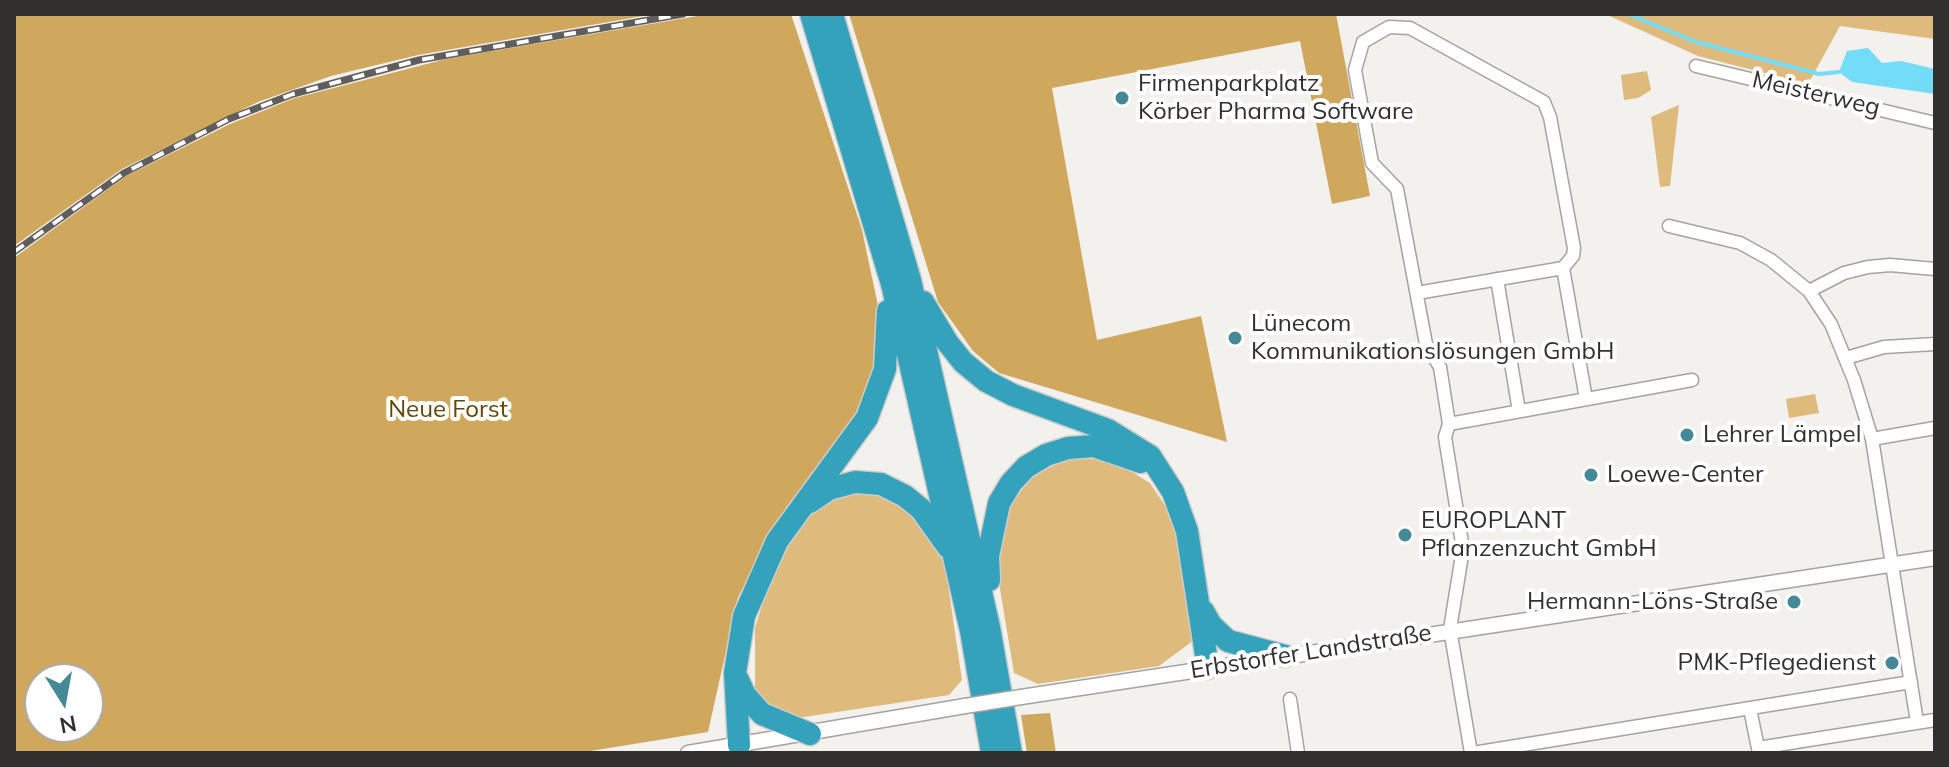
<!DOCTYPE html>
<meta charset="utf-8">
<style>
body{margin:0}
#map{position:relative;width:1949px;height:767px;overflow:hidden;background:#f3f1ed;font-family:Mulish,sans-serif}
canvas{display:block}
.frame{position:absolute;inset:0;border:16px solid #31302f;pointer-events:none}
.north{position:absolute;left:24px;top:663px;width:80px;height:80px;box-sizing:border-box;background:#fff;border:2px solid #adacac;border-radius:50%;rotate:169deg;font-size:22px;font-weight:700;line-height:32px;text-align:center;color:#31302f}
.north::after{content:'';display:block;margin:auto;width:28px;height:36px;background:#458898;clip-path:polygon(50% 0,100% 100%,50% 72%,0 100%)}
</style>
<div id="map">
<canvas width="1949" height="767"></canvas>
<div class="frame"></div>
<div class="north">N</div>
</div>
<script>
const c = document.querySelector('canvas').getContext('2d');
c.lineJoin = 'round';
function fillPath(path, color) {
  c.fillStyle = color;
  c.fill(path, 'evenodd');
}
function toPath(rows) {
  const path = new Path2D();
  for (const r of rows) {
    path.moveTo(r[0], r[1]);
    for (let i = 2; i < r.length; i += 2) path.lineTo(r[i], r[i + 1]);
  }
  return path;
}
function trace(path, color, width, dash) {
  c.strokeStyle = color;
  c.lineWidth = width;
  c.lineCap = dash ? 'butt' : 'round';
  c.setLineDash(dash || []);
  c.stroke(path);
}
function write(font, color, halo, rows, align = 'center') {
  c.font = font + ' Mulish,sans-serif';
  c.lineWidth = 8;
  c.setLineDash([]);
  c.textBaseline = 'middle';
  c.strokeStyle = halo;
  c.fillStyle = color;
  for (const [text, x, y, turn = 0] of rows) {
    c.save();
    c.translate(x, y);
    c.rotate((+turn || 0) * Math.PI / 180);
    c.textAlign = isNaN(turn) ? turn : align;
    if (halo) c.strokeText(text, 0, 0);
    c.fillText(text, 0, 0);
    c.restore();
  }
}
fillPath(toPath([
 [1605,14,1935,14,1935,39,1840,26,1808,84,1698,56],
 [1647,71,1651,90,1638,98,1624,100,1621,75],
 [1679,105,1670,186,1660,187,1651,117],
 [1815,394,1819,413,1789,418,1786,399],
 [1069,458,1113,460,1150,483,1172,516,1189,568,1194,640,1159,666,1038,684,1014,673,995,559,1007,508,1034,475],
 [856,492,880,493,901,505,938,546,946,571,962,680,949,695,784,720,755,692,755,628,772,573,806,516,830,498]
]), '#deba7c');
fillPath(toPath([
 [14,14,655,14,418,55,331,76,258,102,122,169,14,246],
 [709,14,791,14,862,230,880,315,880,340,869,391,846,435,787,506,738,597,708,732,578,753,14,753,14,258,126,176,230,124,295,98,446,59],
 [40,679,88,679,88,727,40,727],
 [849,14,1336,14,1370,196,1332,204,1300,41,1052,88,1097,340,1201,316,1227,442,999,373,973,351,938,302],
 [1050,713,1056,753,1027,753,1021,715]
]), '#cfa75d');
fillPath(toPath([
 [1868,48,1882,63,1901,61,1935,69,1935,94,1852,82,1839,72,1847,51]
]), '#73dcf6');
trace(toPath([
 [1628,14,1696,42,1819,74,1839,72]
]), '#73dcf6', 4);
const minor = toPath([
 [1696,66,1935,123],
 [1669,226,1740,243,1771,260,1809,291,1831,324,1854,380,1872,439,1917,722],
 [1563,268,1586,399],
 [1497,279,1519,411],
 [1809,291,1844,273,1868,267,1890,265,1935,269],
 [1417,293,1563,268,1573,256,1574,248,1550,117,1544,102,1410,28,1389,27,1363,42,1355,70,1372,163,1397,189,1426,344,1440,367,1449,424,1445,437,1463,549,1450,629,1471,753],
 [1846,358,1884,347,1935,344],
 [1449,424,1692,380],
 [1872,439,1935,428],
 [1290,699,1298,753],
 [1750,709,1759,753],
 [1758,748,1935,720],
 [1473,753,1911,682]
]);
const tertiary = toPath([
 [1021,697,1935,558],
 [688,753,965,706]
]);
const motorway = toPath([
 [811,14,892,284,971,631,992,753],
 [832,14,910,280,989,627,1011,753],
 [923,302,947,342,963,362,986,381,1013,395,1108,430,1150,456,1173,492,1187,531,1208,668],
 [810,502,829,489,855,482,881,484,905,496,921,509,948,547],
 [989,580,988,556,999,503,1011,483,1026,467,1046,455,1068,448,1094,446,1141,462],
 [1203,611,1211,625,1228,641,1285,656],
 [737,678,745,695,762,714,810,734],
 [739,745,735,673,744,616,777,541,867,418,885,369,888,311]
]);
trace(minor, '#a5a39f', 15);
trace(tertiary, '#a5a39f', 17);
trace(motorway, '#cecdcd', 25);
trace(minor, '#fff', 12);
trace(tertiary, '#fff', 14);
trace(motorway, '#34a2bb', 22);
const rail = toPath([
 [14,252,124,173,229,119,293,94,419,60,683,14]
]);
trace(rail, '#5f5e5c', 7);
trace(rail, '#fff', 4, [12]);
const tertiaryBridge = toPath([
 [965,706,1021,697]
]);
trace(tertiaryBridge, '#a5a39f', 17, []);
trace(tertiaryBridge, '#fff', 14);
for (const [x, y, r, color] of [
 [1122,98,8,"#458898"],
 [1235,338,8,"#458898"],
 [1687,435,8,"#458898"],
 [1591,475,8,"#458898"],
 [1405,535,8,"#458898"],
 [1794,602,8,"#458898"],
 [1892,663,8,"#458898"]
]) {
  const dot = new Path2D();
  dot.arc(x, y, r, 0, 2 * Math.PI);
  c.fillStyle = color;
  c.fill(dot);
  trace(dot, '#fff', 3);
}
write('24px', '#31302f', '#fff', [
 ["Firmenparkplatz",1138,84],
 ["Körber Pharma Software",1138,112],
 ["Lünecom",1251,324],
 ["Kommunikationslösungen GmbH",1251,352],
 ["Lehrer Lämpel",1703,435],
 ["Loewe-Center",1607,475],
 ["EUROPLANT",1421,521],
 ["Pflanzenzucht GmbH",1421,549],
 ["Hermann-Löns-Straße",1778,602,"right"],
 ["PMK-Pflegedienst",1876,663,"right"]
], 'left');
write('24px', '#31302f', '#fff', [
 ["Meisterweg",1816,94,13],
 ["Erbstorfer Landstraße",1311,652,-9]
]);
write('24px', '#62470b', '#fff', [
 ["Neue Forst",448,410]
]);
</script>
